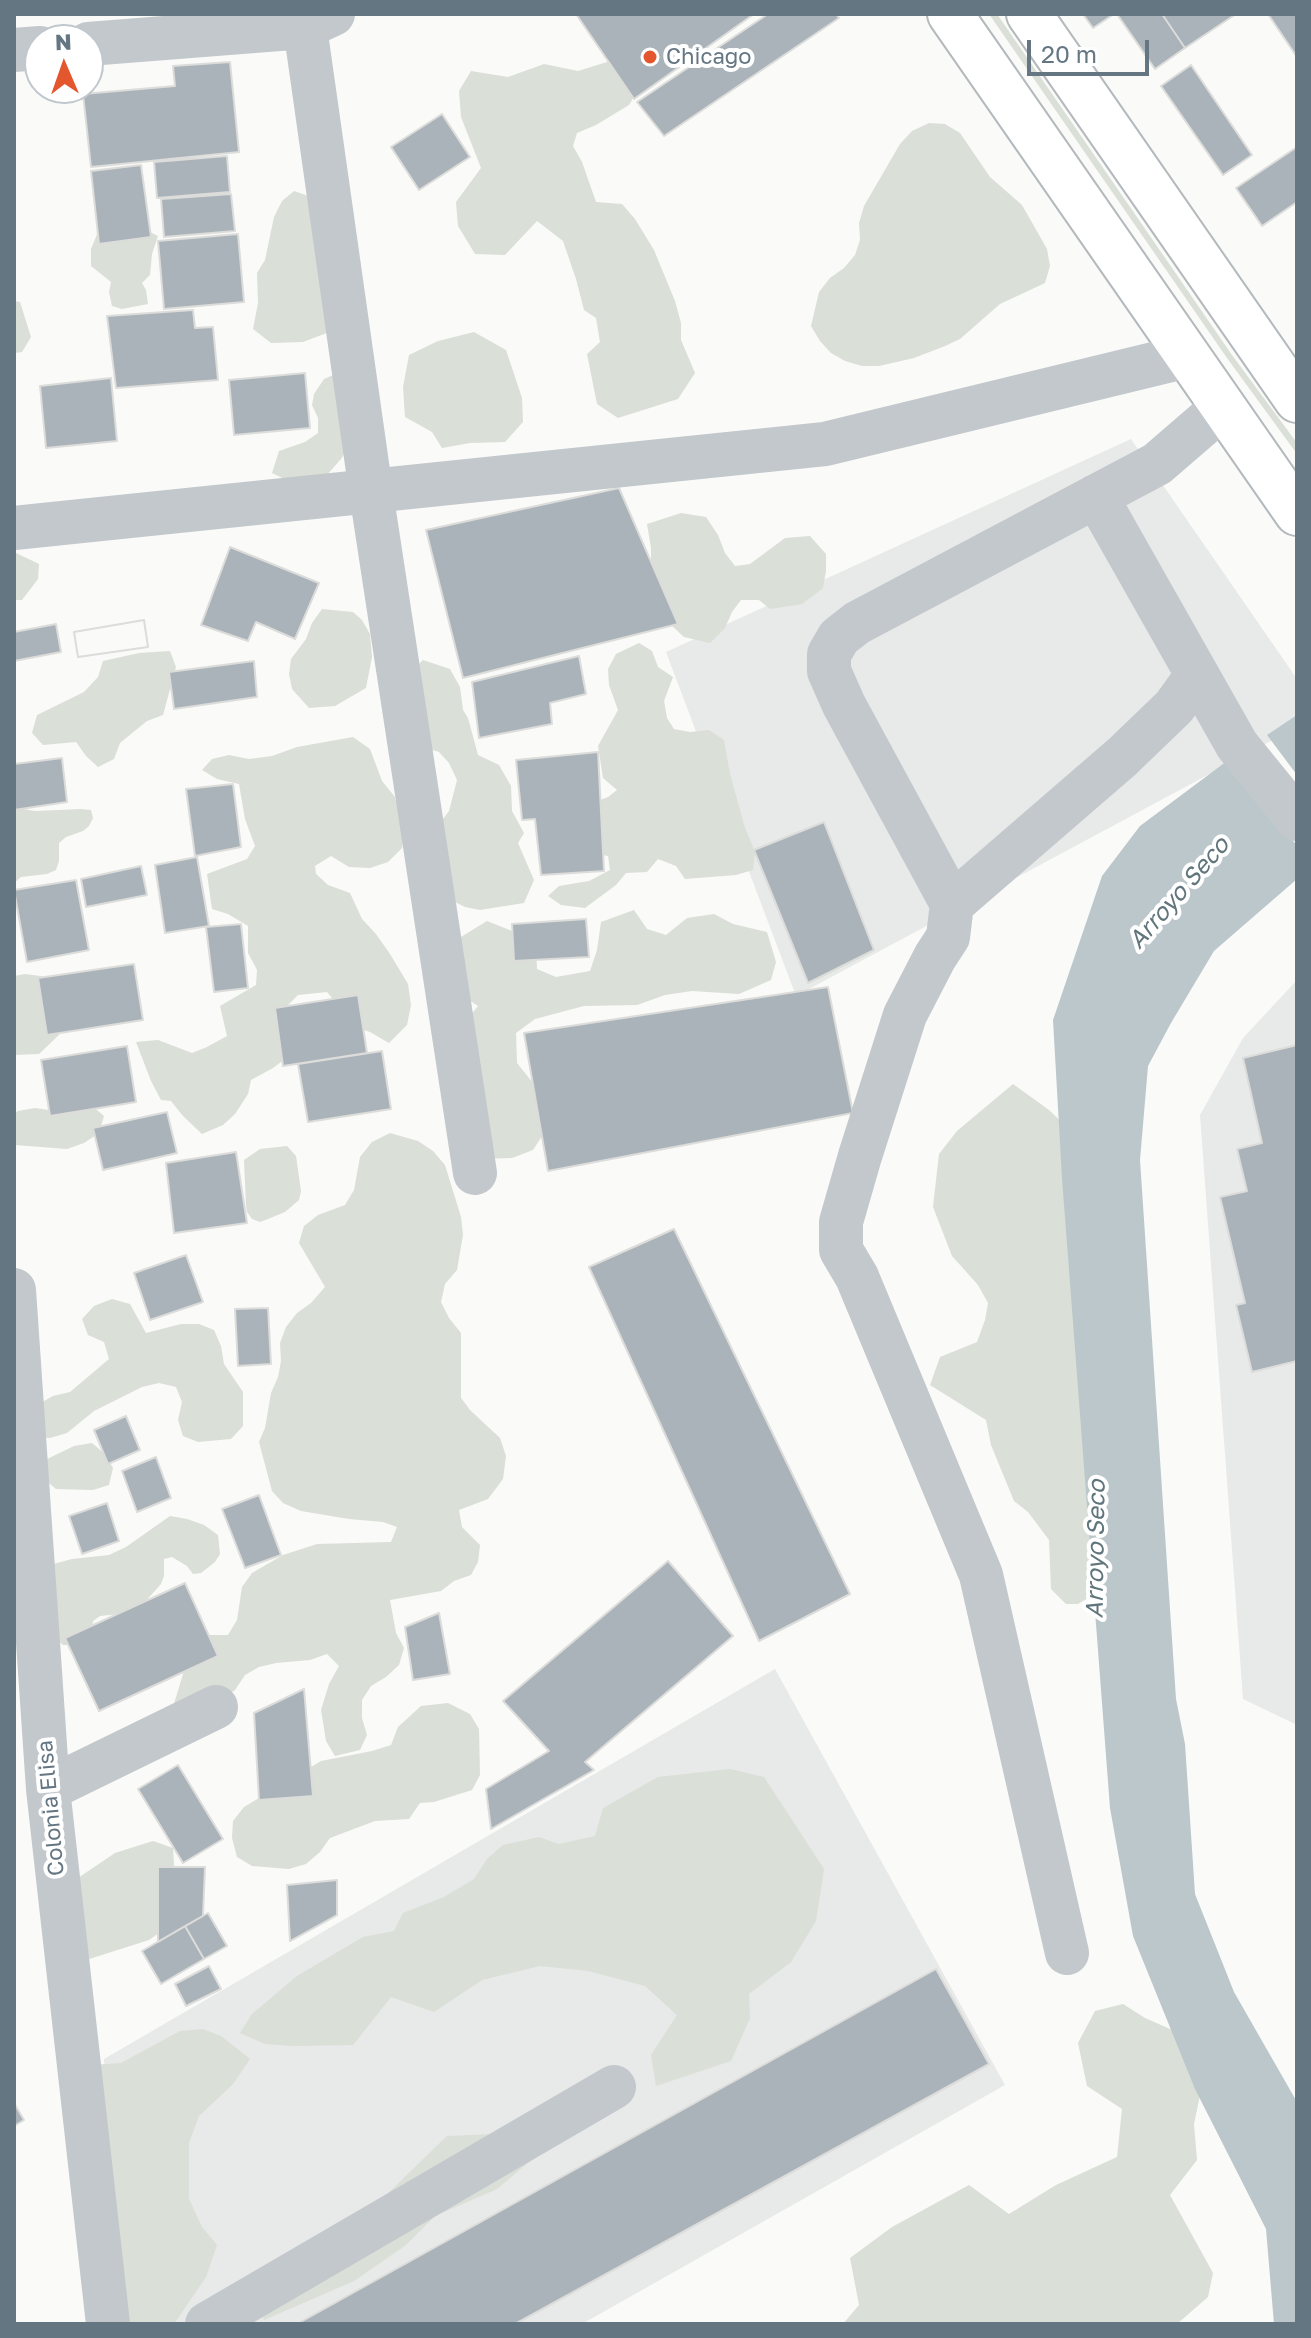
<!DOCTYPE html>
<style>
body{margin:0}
#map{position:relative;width:1311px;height:2338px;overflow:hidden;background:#fafaf8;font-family:"Golos Text",sans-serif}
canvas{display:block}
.frame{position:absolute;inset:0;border:16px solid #657683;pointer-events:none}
.north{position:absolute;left:24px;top:24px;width:80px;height:80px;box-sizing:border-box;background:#fff;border:2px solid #c1c8cd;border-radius:50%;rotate:358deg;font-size:22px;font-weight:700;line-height:32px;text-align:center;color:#657683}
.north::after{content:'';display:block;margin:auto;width:28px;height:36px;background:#e4572e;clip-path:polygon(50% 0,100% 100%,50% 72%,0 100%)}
.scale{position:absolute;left:1027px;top:40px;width:122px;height:36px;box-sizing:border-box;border:4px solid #657683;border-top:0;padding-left:10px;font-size:24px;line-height:28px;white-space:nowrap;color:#657683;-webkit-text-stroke:6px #fff;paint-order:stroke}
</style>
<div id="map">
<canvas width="1311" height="2338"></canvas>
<div class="frame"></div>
<div class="north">N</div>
<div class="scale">20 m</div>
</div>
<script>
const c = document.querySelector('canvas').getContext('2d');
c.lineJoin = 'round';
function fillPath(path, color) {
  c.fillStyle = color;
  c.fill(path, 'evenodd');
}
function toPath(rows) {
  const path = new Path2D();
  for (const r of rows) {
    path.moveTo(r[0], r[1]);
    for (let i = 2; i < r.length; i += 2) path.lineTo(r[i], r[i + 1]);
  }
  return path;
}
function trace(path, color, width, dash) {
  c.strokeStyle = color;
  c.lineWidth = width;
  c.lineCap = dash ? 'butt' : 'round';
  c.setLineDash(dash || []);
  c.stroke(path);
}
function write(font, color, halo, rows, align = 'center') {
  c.font = font + ' "Golos Text",sans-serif';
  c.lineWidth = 8;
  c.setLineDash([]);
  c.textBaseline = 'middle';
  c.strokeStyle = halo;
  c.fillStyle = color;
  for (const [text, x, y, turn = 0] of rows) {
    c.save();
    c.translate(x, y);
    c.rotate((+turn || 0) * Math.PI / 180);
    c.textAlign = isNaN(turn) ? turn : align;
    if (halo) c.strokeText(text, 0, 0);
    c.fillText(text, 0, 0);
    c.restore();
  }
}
fillPath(toPath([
 [1131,439,1297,679,1297,727,796,996,666,652],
 [1297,980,1297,1725,1243,1699,1200,1115,1243,1038],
 [775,1669,1005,2085,582,2324,120,2324,104,2059]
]), '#e8e9e9');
fillPath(toPath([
 [989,14,997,14,1232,355,1297,443,1297,454,1227,358],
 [620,58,641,85,629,105,596,125,577,133,573,146,582,162,596,202,622,204,635,219,654,250,675,301,681,323,681,340,695,373,678,399,618,418,597,404,587,354,600,342,596,318,584,310,576,279,563,241,537,221,505,255,475,254,458,226,456,202,481,168,461,117,459,91,471,71,508,77,544,64,578,71],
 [929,123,945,124,960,133,990,177,1022,205,1047,249,1050,266,1045,283,1000,304,960,339,945,346,914,358,879,366,862,366,845,361,831,353,820,341,811,326,819,292,830,278,844,268,855,255,860,240,859,223,864,206,900,144,912,131],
 [294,191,317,199,332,331,303,342,271,343,253,329,258,303,257,273,265,260,274,217,282,201],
 [100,227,140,227,158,236,152,254,150,275,142,283,146,290,148,304,122,309,112,306,109,292,111,282,91,266,91,249],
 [14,301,20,302,31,337,22,352,14,353],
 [474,332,506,350,522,398,523,422,505,442,470,443,442,448,432,432,405,417,403,387,409,355,438,341],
 [340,372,351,443,341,459,318,485,295,484,272,473,279,451,305,442,318,433,318,418,312,405,314,394,324,379],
 [681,513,706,517,718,535,725,553,735,566,750,564,785,538,810,536,826,554,826,571,823,588,802,604,770,609,759,600,741,600,732,612,725,628,710,643,684,637,660,615,651,591,651,548,647,524],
 [14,552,39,564,38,579,22,600,14,600],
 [322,609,353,612,362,620,370,634,372,657,366,688,335,706,309,708,292,689,289,674,291,659,306,639,312,623],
 [639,643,652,651,658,667,673,677,664,701,667,718,674,729,690,732,709,730,724,740,730,774,745,828,755,852,753,870,736,875,685,879,676,866,658,859,647,872,626,873,616,885,585,908,561,905,548,896,559,886,589,881,610,870,608,856,591,853,582,807,608,797,617,790,603,778,598,746,618,710,609,685,608,669,616,654],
 [170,651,176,667,163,715,147,721,120,743,114,759,98,767,86,756,76,742,43,745,32,733,37,715,84,692,98,677,103,661,139,653],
 [423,660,450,669,460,687,463,710,468,718,478,755,499,765,511,786,512,811,524,833,518,843,534,880,524,903,480,910,465,907,447,898,436,828,449,811,457,780,449,763,439,752,420,746,409,674],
 [353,737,370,749,382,781,395,797,404,836,402,848,388,862,370,868,349,867,331,856,315,866,316,874,328,885,350,893,362,919,376,934,390,954,408,984,411,1005,407,1025,389,1043,370,1032,350,1025,341,1009,327,992,298,995,283,1010,289,1056,273,1068,251,1080,248,1094,235,1114,223,1125,202,1134,183,1116,171,1101,161,1100,151,1081,136,1042,158,1040,192,1053,207,1047,227,1036,220,1006,256,985,257,970,248,953,248,926,228,914,212,909,207,874,247,859,255,846,245,819,239,784,217,779,202,770,212,759,229,755,249,759,272,756,297,747],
 [14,804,17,808,35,811,81,809,91,810,93,818,89,826,83,831,66,837,59,843,59,861,56,870,47,874,21,877,14,883],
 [634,910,647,929,666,935,687,918,714,914,733,924,767,932,776,962,771,980,739,994,692,991,665,995,637,1005,584,1006,535,1019,516,1033,517,1063,541,1093,551,1122,533,1150,512,1158,480,1159,462,1026,478,1006,455,991,451,943,487,921,527,937,536,948,537,969,556,977,590,971,597,950,601,922],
 [25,974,55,978,63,1031,39,1054,14,1055,14,976],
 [1013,1084,1049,1110,1072,1132,1103,1589,1078,1604,1066,1604,1051,1589,1049,1540,1028,1512,1014,1501,991,1445,986,1420,930,1385,940,1357,977,1342,985,1320,988,1303,978,1285,952,1256,933,1207,939,1154,957,1131],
 [90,1104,104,1116,99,1133,84,1143,67,1149,14,1145,14,1114,18,1111,35,1108,70,1113],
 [390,1133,418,1141,433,1151,445,1165,461,1217,463,1235,457,1270,445,1284,441,1302,449,1318,461,1333,461,1398,470,1410,500,1438,506,1456,503,1479,488,1499,459,1510,462,1527,480,1545,478,1562,471,1575,454,1581,441,1591,390,1600,396,1633,404,1648,399,1665,386,1677,371,1686,362,1700,362,1718,367,1735,360,1750,335,1756,326,1741,321,1710,329,1684,339,1666,327,1654,310,1660,276,1663,259,1667,245,1675,235,1690,222,1699,173,1707,193,1641,210,1635,228,1635,237,1620,242,1587,252,1573,283,1555,317,1544,391,1542,397,1527,383,1522,349,1519,301,1511,283,1503,272,1491,259,1442,265,1428,271,1393,278,1377,281,1361,280,1343,286,1327,297,1313,311,1303,325,1287,299,1243,304,1226,318,1215,345,1205,354,1190,360,1157,372,1142],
 [287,1146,296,1156,301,1191,299,1200,285,1212,268,1219,260,1222,252,1219,247,1212,246,1205,244,1160,260,1149],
 [112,1299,130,1304,146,1333,181,1324,199,1324,214,1330,221,1346,224,1364,243,1392,243,1426,231,1439,198,1442,183,1436,178,1420,182,1402,176,1387,159,1383,142,1387,94,1411,67,1433,50,1438,32,1437,37,1405,53,1396,70,1392,109,1359,104,1342,88,1335,82,1319,94,1306],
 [92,1443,105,1454,113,1468,109,1485,93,1490,56,1489,44,1479,43,1461,74,1446],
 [170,1516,187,1519,204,1525,218,1535,220,1554,215,1562,201,1573,193,1574,187,1566,172,1557,164,1559,164,1576,161,1584,144,1603,118,1614,100,1616,93,1621,92,1629,71,1645,63,1645,56,1639,46,1566,72,1559,109,1555,126,1547],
 [448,1703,470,1714,479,1729,480,1775,472,1790,434,1802,420,1803,409,1819,375,1821,330,1838,320,1852,306,1864,289,1869,252,1866,237,1857,232,1838,233,1821,244,1807,321,1761,372,1751,391,1745,398,1727,421,1706],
 [730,1769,764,1777,824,1869,816,1921,791,1962,749,1994,750,2018,731,2061,656,2086,651,2055,677,2015,645,1986,588,1971,540,1966,482,1980,434,2012,391,1997,353,2045,293,2046,265,2044,240,2033,252,2014,297,1976,363,1937,394,1931,403,1913,444,1897,474,1879,487,1859,503,1845,539,1837,559,1844,595,1836,603,1808,658,1777],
 [153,1841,173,1848,174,1866,163,1898,162,1931,149,1940,83,1961,69,1884,115,1853],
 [1123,2004,1145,2018,1184,2035,1203,2081,1194,2124,1197,2160,1170,2195,1213,2273,1208,2297,1177,2324,843,2324,859,2305,850,2258,892,2227,969,2185,1009,2214,1056,2185,1117,2157,1122,2109,1087,2086,1078,2043,1095,2011],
 [203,2029,221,2036,250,2059,233,2084,199,2116,189,2143,189,2199,202,2227,217,2245,206,2277,174,2324,123,2324,91,2065,121,2063,180,2031],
 [519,2133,541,2152,497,2189,435,2216,406,2245,354,2281,264,2320,255,2292,378,2203,447,2136]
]), '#dadfd7');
fillPath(toPath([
 [1297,715,1297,775,1267,735],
 [1231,758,1297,846,1297,879,1214,951,1171,1023,1148,1066,1140,1160,1176,1699,1185,1744,1195,1894,1234,1992,1297,2102,1297,2324,1274,2324,1266,2229,1195,2089,1133,1936,1110,1808,1062,1178,1053,1020,1102,876,1140,826]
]), '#bbc7cb');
const building = toPath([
 [576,14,754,14,634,99,576,14],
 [768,14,836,14,839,18,664,136,637,102,768,14],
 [1083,14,1114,14,1093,28,1083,14],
 [1117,14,1162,14,1185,48,1155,69,1117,14],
 [1162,14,1236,14,1185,48,1162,14],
 [1268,14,1297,14,1297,57,1268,14],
 [230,62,239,152,91,167,83,94,175,86,173,66,230,62],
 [1191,65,1252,155,1223,175,1161,86,1191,65],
 [442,114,470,157,419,190,391,147,442,114],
 [1297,147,1297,202,1262,226,1236,188,1297,147],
 [227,156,230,192,157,198,154,162,227,156],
 [141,165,151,237,99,244,91,171,141,165],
 [231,194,235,231,164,237,161,199,231,194],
 [238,234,244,302,164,309,158,241,238,234],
 [193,310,195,328,213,327,218,380,116,388,107,316,193,310],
 [305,373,310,428,234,435,229,380,305,373],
 [111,378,117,441,46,448,40,386,111,378],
 [619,488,678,624,463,678,426,530,619,488],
 [230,547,319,583,295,639,256,622,248,641,201,625,230,547],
 [144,620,148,647,78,657,74,632,144,620],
 [144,620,148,647,78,657,74,632,144,620],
 [56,624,61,652,14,661,14,632,56,624],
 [579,656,586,694,550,703,552,724,479,738,472,682,579,656],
 [254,661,257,697,174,709,169,672,254,661],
 [598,752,604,871,541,875,535,819,522,820,516,760,598,752],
 [62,758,67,802,14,810,14,764,62,758],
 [233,784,241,847,195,856,186,789,233,784],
 [824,822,874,950,808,983,754,850,824,822],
 [197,857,209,926,165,933,155,865,197,857],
 [141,866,147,895,86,907,81,879,141,866],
 [76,880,89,950,27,962,14,890,76,880],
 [586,919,589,957,514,961,512,924,586,919],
 [241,924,248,988,214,992,206,927,241,924],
 [134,964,143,1020,47,1035,38,978,134,964],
 [828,987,853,1113,548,1171,524,1033,828,987],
 [358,995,367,1053,283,1066,275,1008,358,995],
 [1297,1045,1297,1361,1252,1372,1236,1305,1245,1303,1220,1197,1247,1191,1237,1149,1262,1143,1243,1058,1297,1045],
 [127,1046,136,1102,50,1116,41,1060,127,1046],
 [382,1051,391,1109,308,1122,298,1064,382,1051],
 [167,1112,177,1153,103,1170,93,1128,167,1112],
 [236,1152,247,1223,174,1233,166,1163,236,1152],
 [674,1229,850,1594,759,1641,589,1267,674,1229],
 [186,1255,203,1302,150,1320,134,1273,186,1255],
 [268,1308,271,1364,238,1366,235,1309,268,1308],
 [126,1416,140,1450,108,1464,94,1430,126,1416],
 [156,1457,171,1498,137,1512,122,1471,156,1457],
 [259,1495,281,1555,245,1568,222,1509,259,1495],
 [107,1503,119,1541,82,1554,69,1516,107,1503],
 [668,1561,733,1636,585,1762,594,1770,491,1829,486,1789,549,1751,503,1701,668,1561],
 [185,1583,218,1656,99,1711,65,1638,185,1583],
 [439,1613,450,1674,413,1680,405,1627,439,1613],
 [304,1689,313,1796,259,1800,254,1713,304,1689],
 [178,1765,223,1839,183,1863,138,1789,178,1765],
 [158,1867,205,1867,203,1916,158,1942,158,1867],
 [337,1880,337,1915,290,1941,287,1885,337,1880],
 [208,1913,227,1946,204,1959,185,1926,208,1913],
 [185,1926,204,1959,161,1984,142,1951,185,1926],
 [209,1966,221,1989,186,2006,175,1984,209,1966],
 [936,1969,989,2064,515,2324,297,2324,936,1969],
 [14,2103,24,2120,14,2126,14,2103]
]);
fillPath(building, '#aab3b9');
trace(building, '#dcdcda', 2);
const highway = toPath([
 [950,14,1297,513],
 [1029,14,1297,400]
]);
trace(highway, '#b4b9bd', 48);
trace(toPath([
 [305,27,371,492,475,1173],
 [88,44,305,27,333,14],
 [14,50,40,48],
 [1096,496,1237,745,1297,819],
 [14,528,825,444,1187,356],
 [952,904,1122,757,1174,707,1197,675],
 [14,1290,48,1789,108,2324],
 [48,1789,216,1707],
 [1067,1953,981,1575,857,1277,841,1250,841,1222,860,1156,905,1015,935,957,948,937,952,904,844,705,829,671,829,654,839,637,857,623,1157,464,1223,407],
 [207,2324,614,2087]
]), '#c3c8cc', 44);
trace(highway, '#fff', 44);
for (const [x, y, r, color] of [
 [650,57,8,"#e4572e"]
]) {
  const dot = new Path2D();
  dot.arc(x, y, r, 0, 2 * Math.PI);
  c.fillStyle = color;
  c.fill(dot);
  trace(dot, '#fff', 3);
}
write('22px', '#657683', '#fff', [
 ["Chicago",666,57]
], 'left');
write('22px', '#657683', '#fff', [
 ["Colonia Elisa",51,1808,-95]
]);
write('italic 24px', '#60757c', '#fff', [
 ["Arroyo Seco",1179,893,-49],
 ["Arroyo Seco",1096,1549,-89]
]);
</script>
